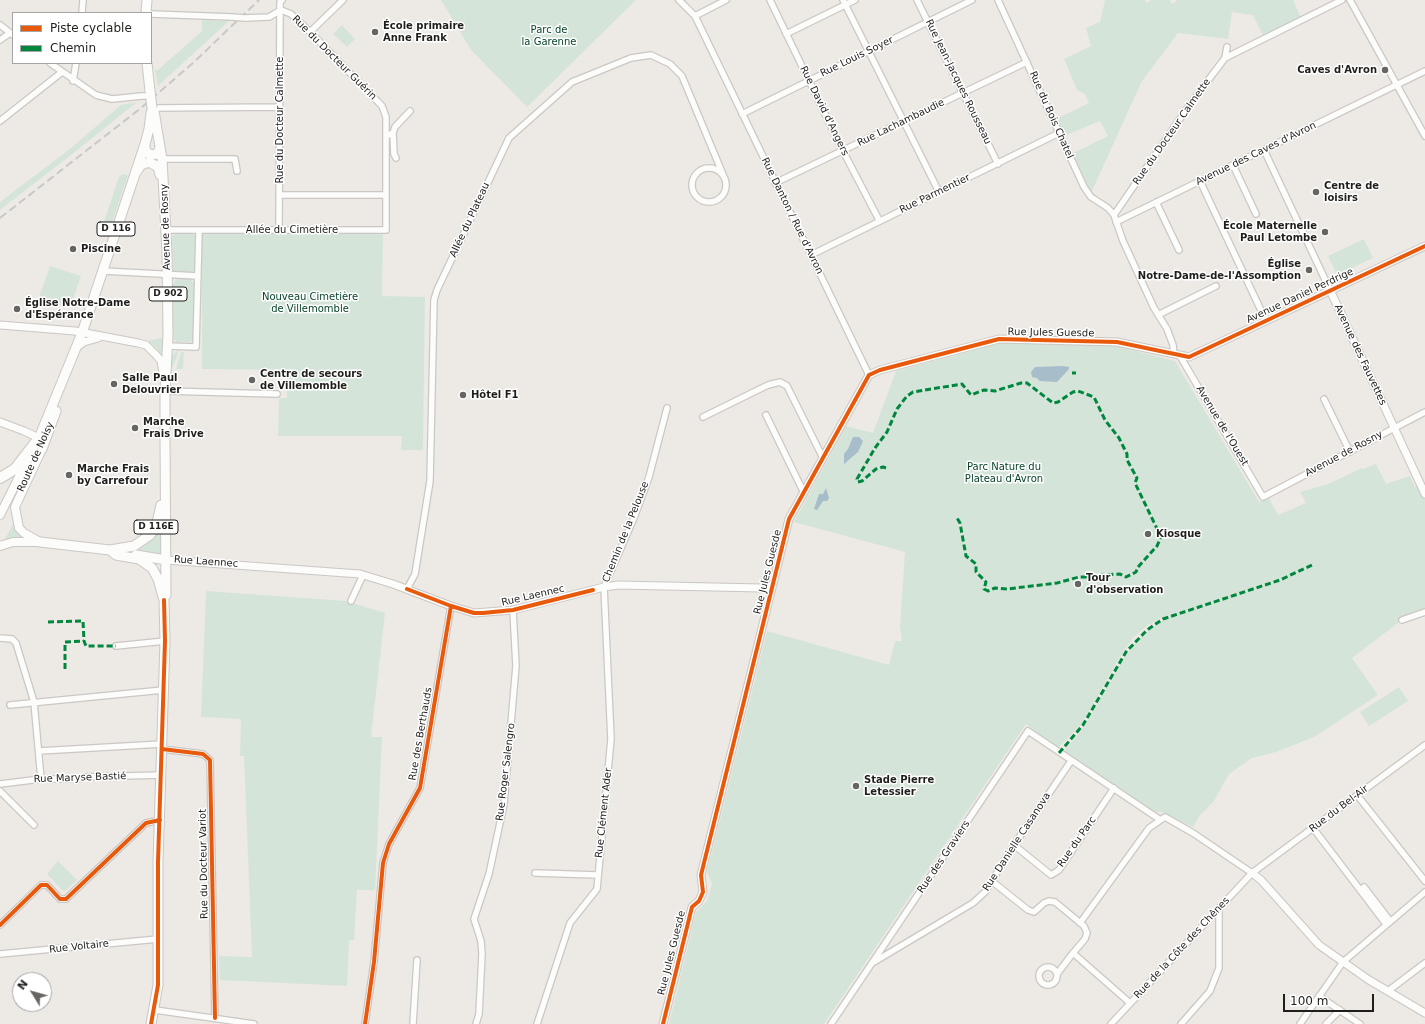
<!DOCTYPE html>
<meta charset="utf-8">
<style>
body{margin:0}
#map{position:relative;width:1425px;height:1024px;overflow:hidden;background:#edeae6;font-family:"DejaVu Sans",sans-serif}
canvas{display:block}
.legend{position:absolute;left:12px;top:12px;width:140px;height:52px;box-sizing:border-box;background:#fff;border:1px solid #a5a5a4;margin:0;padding:5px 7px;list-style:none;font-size:12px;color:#1f1e1b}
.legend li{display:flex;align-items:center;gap:8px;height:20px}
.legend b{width:20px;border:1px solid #a5a5a4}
.north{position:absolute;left:12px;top:972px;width:40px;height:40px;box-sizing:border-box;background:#fff;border:1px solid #a5a5a4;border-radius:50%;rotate:307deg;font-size:11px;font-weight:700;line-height:16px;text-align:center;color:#1f1e1b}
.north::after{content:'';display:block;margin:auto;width:14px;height:18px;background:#676562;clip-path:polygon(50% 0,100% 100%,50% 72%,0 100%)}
.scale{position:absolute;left:1283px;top:994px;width:91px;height:18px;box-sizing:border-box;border:2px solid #1f1e1b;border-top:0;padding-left:5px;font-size:12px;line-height:14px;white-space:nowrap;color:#1f1e1b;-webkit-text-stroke:3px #fff;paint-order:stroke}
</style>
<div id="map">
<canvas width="1425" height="1024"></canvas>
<ul class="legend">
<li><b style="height:5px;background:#e8590c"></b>Piste cyclable</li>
<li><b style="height:5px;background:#00873e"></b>Chemin</li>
</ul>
<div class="north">N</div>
<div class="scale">100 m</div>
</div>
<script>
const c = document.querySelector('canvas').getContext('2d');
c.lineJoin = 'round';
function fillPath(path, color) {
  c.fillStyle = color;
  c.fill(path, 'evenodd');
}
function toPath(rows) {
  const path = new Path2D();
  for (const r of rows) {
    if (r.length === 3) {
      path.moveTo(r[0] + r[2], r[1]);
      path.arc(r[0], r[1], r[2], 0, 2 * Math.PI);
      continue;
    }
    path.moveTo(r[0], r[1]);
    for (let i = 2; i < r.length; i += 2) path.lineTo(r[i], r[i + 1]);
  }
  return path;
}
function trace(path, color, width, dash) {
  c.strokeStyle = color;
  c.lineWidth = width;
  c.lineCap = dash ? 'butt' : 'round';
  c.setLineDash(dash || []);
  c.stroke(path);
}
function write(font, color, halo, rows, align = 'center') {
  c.font = font + ' "DejaVu Sans",sans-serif';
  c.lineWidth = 3;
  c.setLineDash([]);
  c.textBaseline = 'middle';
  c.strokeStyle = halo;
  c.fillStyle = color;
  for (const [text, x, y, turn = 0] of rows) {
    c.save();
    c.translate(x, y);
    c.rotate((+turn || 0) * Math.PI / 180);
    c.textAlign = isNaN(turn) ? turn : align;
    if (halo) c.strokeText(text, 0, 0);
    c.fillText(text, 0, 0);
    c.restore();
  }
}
fillPath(toPath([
 [441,0,636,0,527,107,471,50],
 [1105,0,1145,0,1146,3,1152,0,1170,0,1172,4,1177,0,1293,0,1301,18,1264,37,1253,15,1232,12,1228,39,1178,33,1142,81,1091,193,1073,153,1108,136,1100,121,1064,136,1056,119,1089,103,1085,94,1077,90,1064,59,1091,46,1086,28,1100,22],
 [202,20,229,21,158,86,155,70,158,70,202,31],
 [342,25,355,39,347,47,333,34],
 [137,102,71,155,0,210,0,202,71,148,121,105],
 [123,174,128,175,107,237,103,236,104,231,101,230,119,177],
 [202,231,383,232,382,296,425,297,423,450,401,450,402,436,278,436,279,398,287,398,287,370,202,369],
 [176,233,192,233,195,235,195,269,192,273,175,273,173,271,172,236],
 [1364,239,1373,258,1337,275,1328,256],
 [50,266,81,276,70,308,39,297],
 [178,279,190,279,195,284,194,337,191,342,177,342,173,339,173,285,175,280],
 [161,338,165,338,164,358,156,347,148,341],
 [1000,343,1116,346,1175,361,1259,502,1269,498,1278,515,1306,503,1300,492,1328,484,1362,468,1363,469,1376,464,1386,484,1410,476,1415,487,1425,482,1425,612,1402,620,1352,658,1378,695,1314,737,1276,752,1252,758,1229,774,1214,801,1200,815,1193,827,1162,812,1153,812,1064,751,1085,726,1120,664,1136,641,1163,620,1162,618,1148,625,1133,638,1117,662,1082,724,1058,748,1026,724,824,1024,669,1024,696,912,707,901,712,884,707,872,767,631,889,665,895,641,902,641,900,627,905,552,794,522,846,426,873,433,896,371],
 [178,350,177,357,172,368,172,355],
 [181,352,184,352,183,369,176,369],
 [14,522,19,532,26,540,4,541],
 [162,525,162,558,130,552,149,542],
 [206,591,346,601,385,613,371,737,382,737,375,890,357,890,354,940,349,940,347,986,220,980,219,956,252,957,244,756,240,756,241,719,201,717],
 [1399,687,1408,701,1369,726,1360,712],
 [58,861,77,880,65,891,62,890,47,874]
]), '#d5e4d9');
fillPath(toPath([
 [1063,366,1069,367,1069,369,1057,382,1040,381,1037,378,1032,377,1031,372,1035,367],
 [853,437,859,437,863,441,858,452,844,464,844,454,848,449],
 [826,488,829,498,827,501,823,501,817,510,814,509,819,494,823,494]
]), '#a7bdc9');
const minor = toPath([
 [679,0,695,16,869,375],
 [770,0,843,151,879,220],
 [843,0,939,192],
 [917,0,998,164],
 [998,0,1084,187,1091,197,1108,208,1114,215,1123,241,1154,308,1167,329,1173,345,1174,354],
 [1350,0,1425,136],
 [82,13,83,0],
 [151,14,232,17],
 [695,16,726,0],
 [245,18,269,17,281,10],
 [0,25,13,35],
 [310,32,343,0],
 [786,34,855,0],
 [0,40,10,33],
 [1225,58,1342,0],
 [50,63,96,95,112,99,142,96],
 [73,81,76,63],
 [152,108,280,107],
 [742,114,972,0],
 [0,121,62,72],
 [393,133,394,154,396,158],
 [386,136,393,133,395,127,410,111],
 [1264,150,1330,290],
 [162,159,235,159,237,171],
 [1233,165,1256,214],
 [709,185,17],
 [1200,181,1266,321],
 [775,183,1027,62],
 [280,195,386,195],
 [1156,202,1179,250],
 [1114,215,1188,107,1225,58,1227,47],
 [1116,222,1425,71],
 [167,230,386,230,386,117,382,106,310,32,291,14,281,10],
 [279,230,280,2,282,0],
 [811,255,1059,133],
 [103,271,198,276],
 [1158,315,1216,286],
 [168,346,196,347,199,230],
 [1180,356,1263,497,1425,412],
 [165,391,277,394],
 [1324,399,1350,452],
 [766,415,804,493],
 [703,417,768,385,780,382,787,386,823,458],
 [407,589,415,574,430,481,434,300,437,290,509,138,572,82,631,58,651,55,670,64,682,76,724,177],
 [351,601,363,575],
 [1402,620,1425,612],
 [0,638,12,639,16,643,34,702,41,779],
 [116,646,165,641],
 [10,705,163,690],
 [162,749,203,754,210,760,215,1018],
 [39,751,162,744],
 [0,784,41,779,78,779,85,777,161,775],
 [0,791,34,825],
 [1357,795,1425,881],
 [1313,828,1386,924],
 [1014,845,1051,875,1059,870,1114,788],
 [535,873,598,875],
 [993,882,1028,910,1034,912,1044,903,1049,901,1055,902,1084,926,1087,933,1085,939,1073,953,1130,1003],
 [1364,887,1390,921],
 [1080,923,1149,828,1165,817,1193,833,1252,873],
 [0,925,41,885,47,885,60,899,66,899,146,823,160,820],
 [0,954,158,939],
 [874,962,973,903,985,892,1014,845,1071,761],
 [1048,976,9],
 [1057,974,1073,953],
 [1388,991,1425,963],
 [1319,996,1360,1024],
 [155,1010,254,1024],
 [365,1024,374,962,383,863,389,844,420,788,451,606],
 [413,1024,417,960],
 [476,1024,479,1014,482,954,481,941,474,919,489,874,504,804,516,666,513,610],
 [537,1024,570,923,597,889,611,739,604,587,634,518,649,477,667,408],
 [831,1024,1028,731,1159,819],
 [1111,1024,1252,873,1425,745],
 [1181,1024,1210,991,1219,968,1219,908],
 [1300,1024,1343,962,1425,892],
 [1326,1024,1340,1010]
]);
const tertiary = toPath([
 [1330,290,1425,494],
 [0,325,75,331,138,343,146,345,157,356,161,361,163,373],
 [77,347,84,342,98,338],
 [0,422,24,431,39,438,40,441],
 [166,560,360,574,393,584,451,606,474,613,513,610,604,587,618,585,762,588,772,586],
 [1252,873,1261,880,1319,945,1369,980,1425,1013],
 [663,1024,692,907,699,901,703,892,701,875,789,519,869,375,880,370,999,339,1117,342,1189,357,1425,246]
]);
const secondary = toPath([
 [0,515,32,451],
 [40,542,24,533,19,528,15,507,42,449],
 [0,546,13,542,39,542]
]);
const primary = toPath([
 [146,13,147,0],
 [147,63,150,91],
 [152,108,154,111,162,159,167,252,168,335,165,391,165,437,166,595],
 [145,144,145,150,150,155,157,154,160,148],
 [137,171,141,165,149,162,158,167,160,175],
 [39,438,82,333,145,144,149,129,151,113],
 [42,449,56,411],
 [40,542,110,550,116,552],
 [110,550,116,555,139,559,152,568,158,579,164,600,165,641,158,862,158,985,151,1024],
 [110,550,134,546,150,535,156,527,161,505],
 [136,555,166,560]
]);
const motorway = toPath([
 [0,478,15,469,39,438]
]);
trace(minor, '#cac7c4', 8);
trace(tertiary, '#cac7c4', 9);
trace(secondary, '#cac7c4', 10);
trace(primary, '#cac7c4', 11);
trace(motorway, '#cac7c4', 12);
trace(minor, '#fcfcfb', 5.5);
trace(tertiary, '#fcfcfb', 7);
trace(secondary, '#fcfcfb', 8);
trace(primary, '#fcfcfb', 9);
trace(motorway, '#fcfcfb', 10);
trace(toPath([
 [0,218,141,108,194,62,259,0]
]), '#c8c8c7', 2, [8, 4]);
const minorBridge = toPath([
 [232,17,245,18],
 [142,96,150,96]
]);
const primaryBridge = toPath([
 [150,91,152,108]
]);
trace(minorBridge, '#cac7c4', 8, []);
trace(primaryBridge, '#cac7c4', 11, []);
trace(minorBridge, '#fcfcfb', 5.5);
trace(primaryBridge, '#fcfcfb', 9);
trace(toPath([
 [1072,373,1076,373],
 [886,468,883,467,876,469,862,481,858,482,857,479,875,448,887,432,897,409,907,396,913,392,962,384,971,395,984,390,995,391,1021,383,1027,383,1053,403,1058,402,1073,392,1078,391,1094,397,1105,420,1119,438,1127,454,1127,460,1137,478,1135,483,1161,537,1157,546,1138,567,1136,572,1126,577,1120,574,1102,575,1095,577,1079,577,1057,583,1007,589,995,588,988,591,984,589,986,582,976,572,976,564,966,556,960,523,957,518],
 [48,622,83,621,84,641,86,646,116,646],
 [65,669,65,642,84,641],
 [1059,753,1083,725,1126,652,1147,630,1163,619,1280,580,1312,565]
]), '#00873e', 3, [6, 3]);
trace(toPath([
 [407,589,451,606,474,613,483,613,513,610,593,590],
 [162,749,203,754,210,760,215,1018],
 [0,925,41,885,47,885,60,899,66,899,146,823,160,820],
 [151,1024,158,985,158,862,165,641,164,600],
 [365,1024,374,962,383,863,389,844,420,788,451,606],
 [663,1024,692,907,699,901,703,892,701,875,789,519,869,375,880,370,999,339,1117,342,1189,357,1425,246]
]), '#e8590c', 4);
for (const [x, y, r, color] of [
 [375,32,4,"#676562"],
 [1385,70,4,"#676562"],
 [1316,192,4,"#676562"],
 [1325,232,4,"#676562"],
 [73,249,4,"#676562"],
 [1309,270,4,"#676562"],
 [17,309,4,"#676562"],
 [252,380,4,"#676562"],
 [114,384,4,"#676562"],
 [463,395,4,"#676562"],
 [135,428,4,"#676562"],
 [69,475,4,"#676562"],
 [1148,534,4,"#676562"],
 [1078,584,4,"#676562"],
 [856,786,4,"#676562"]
]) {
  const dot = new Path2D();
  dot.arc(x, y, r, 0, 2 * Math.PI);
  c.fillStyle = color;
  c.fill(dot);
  trace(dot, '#fff', 1.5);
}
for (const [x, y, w] of [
 [116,229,38],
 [168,294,38],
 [156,527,44]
]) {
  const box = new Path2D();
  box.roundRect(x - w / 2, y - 7, w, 14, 3);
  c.fillStyle = '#fff';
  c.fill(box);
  trace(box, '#1f1e1b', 1);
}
write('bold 9px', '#1f1e1b', null, [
 ["D 116",116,229],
 ["D 902",168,294],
 ["D 116E",156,527]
]);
write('bold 10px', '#1f1e1b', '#fff', [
 ["École primaire",383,26],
 ["Anne Frank",383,38],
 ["Caves d'Avron",1377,70,"right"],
 ["Centre de",1324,186],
 ["loisirs",1324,198],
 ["École Maternelle",1317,226,"right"],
 ["Paul Letombe",1317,238,"right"],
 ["Piscine",81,249],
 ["Église",1301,264,"right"],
 ["Notre-Dame-de-l'Assomption",1301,276,"right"],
 ["Église Notre-Dame",25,303],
 ["d'Espérance",25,315],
 ["Centre de secours",260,374],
 ["de Villemomble",260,386],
 ["Salle Paul",122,378],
 ["Delouvrier",122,390],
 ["Hôtel F1",471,395],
 ["Marche",143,422],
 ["Frais Drive",143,434],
 ["Marche Frais",77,469],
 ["by Carrefour",77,481],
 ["Kiosque",1156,534],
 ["Tour",1086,578],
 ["d'observation",1086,590],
 ["Stade Pierre",864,780],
 ["Letessier",864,792]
], 'left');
write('10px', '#06432a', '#fff', [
 ["Parc de",549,30],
 ["la Garenne",549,42],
 ["Nouveau Cimetière",310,297],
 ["de Villemomble",310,309],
 ["Parc Nature du",1004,467],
 ["Plateau d'Avron",1004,479]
]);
write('10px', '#1f1e1b', '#fff', [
 ["Rue Louis Soyer",857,57,-26],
 ["Rue du Docteur Guérin",334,58,45],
 ["Rue Jean-Jacques Rousseau",958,82,64],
 ["Rue David d'Angers",824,111,64],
 ["Rue du Bois Chatel",1051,115,66],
 ["Rue du Docteur Calmette",280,120,-90],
 ["Rue Lachambaudie",901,123,-26],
 ["Rue du Docteur Calmette",1172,132,-55],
 ["Avenue des Caves d'Avron",1256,154,-26],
 ["Rue Parmentier",935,194,-26],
 ["Rue Danton / Rue d'Avron",792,216,64],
 ["Allée du Plateau",470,220,-65],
 ["Avenue de Rosny",166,227,-92],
 ["Allée du Cimetière",292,230],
 ["Avenue Daniel Perdrige",1300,296,-25],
 ["Rue Jules Guesde",1051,333,1],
 ["Avenue des Fauvettes",1360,355,65],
 ["Avenue de l'Ouest",1222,426,59],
 ["Avenue de Rosny",1344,454,-28],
 ["Route de Noisy",36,457,-66],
 ["Chemin de la Pelouse",626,532,-68],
 ["Rue Laennec",206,562,4],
 ["Rue Jules Guesde",768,572,-76],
 ["Rue Laennec",533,596,-13],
 ["Rue des Berthauds",421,734,-80],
 ["Rue Roger Salengro",506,772,-83],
 ["Rue Maryse Bastié",80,778,-2],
 ["Rue du Bel-Air",1339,809,-37],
 ["Rue Clément Ader",604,813,-84],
 ["Rue Danielle Casanova",1017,842,-57],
 ["Rue du Parc",1077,842,-55],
 ["Rue des Graviers",944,857,-56],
 ["Rue du Docteur Variot",204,864,-91],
 ["Rue Voltaire",79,947,-6],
 ["Rue de la Côte des Chênes",1182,948,-47],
 ["Rue Jules Guesde",672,953,-76]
]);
</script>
